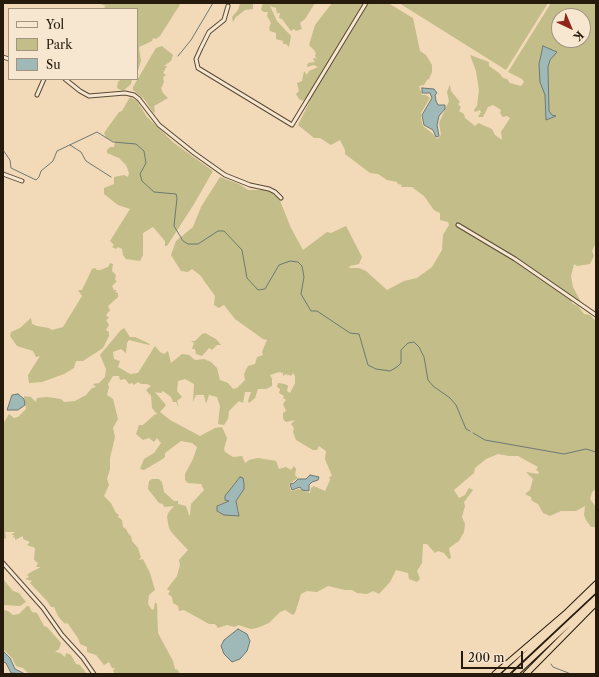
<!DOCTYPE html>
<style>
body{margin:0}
#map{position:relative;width:599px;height:677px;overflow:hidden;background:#f2d9b7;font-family:"Libre Caslon Text",serif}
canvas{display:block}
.frame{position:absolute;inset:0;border:4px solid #251a0c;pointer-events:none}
.legend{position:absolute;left:8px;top:8px;width:130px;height:72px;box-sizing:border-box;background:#f7e6d0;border:1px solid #a39482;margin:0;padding:5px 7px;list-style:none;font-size:12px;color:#251a0c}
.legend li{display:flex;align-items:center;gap:8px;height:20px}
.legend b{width:20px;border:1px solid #a39482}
.north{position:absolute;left:551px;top:8px;width:40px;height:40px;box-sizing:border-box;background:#f7e6d0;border:1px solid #a39482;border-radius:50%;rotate:136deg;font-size:11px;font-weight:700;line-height:16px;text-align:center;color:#251a0c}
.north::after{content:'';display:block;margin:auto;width:14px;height:18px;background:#8f2418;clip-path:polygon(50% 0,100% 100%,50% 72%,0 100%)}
.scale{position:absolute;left:461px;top:651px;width:62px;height:18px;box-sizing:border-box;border:2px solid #251a0c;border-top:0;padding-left:5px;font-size:12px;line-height:14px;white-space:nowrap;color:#251a0c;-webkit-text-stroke:3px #f7e6d0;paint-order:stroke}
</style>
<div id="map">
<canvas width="599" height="677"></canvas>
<div class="frame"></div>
<ul class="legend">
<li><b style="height:5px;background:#f7e6d0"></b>Yol</li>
<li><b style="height:11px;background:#c2bd89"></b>Park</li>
<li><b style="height:11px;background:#9fb8b8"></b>Su</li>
</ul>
<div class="north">K</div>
<div class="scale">200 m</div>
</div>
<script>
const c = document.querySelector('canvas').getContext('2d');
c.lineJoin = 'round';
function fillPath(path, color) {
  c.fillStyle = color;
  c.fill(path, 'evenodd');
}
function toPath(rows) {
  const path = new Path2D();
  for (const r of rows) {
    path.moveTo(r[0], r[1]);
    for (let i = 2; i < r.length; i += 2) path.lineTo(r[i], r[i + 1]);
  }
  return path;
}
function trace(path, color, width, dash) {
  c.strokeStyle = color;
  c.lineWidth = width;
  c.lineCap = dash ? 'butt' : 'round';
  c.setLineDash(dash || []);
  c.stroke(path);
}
fillPath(toPath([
 [98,3,181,3,160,36,156,39,153,38,152,41,139,47,141,61,137,74,137,9,106,9,104,7,106,6],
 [240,3,253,3,253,9,245,10,236,17,233,22,232,17,238,10],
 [263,3,315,3,305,19,300,23,302,29,296,31,294,29,291,31,282,19,279,18,280,13,277,13,276,8,270,6,277,21,291,36,289,47,286,44,283,44,283,41,276,39,276,33,270,31,269,28,271,23,267,16,268,12,264,12,261,10],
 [332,3,388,3,413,18,420,51,426,55,432,65,432,72,429,79,427,80,424,85,419,86,422,95,426,95,430,98,421,113,421,118,423,126,433,134,437,139,441,135,439,123,449,101,447,92,450,84,451,91,460,102,458,104,461,107,459,111,464,114,465,118,475,126,478,123,492,129,495,135,502,140,501,132,510,118,507,116,503,117,500,113,501,110,493,105,488,107,483,117,478,117,481,112,480,110,475,112,474,110,477,106,479,90,476,71,470,55,489,62,489,66,499,73,503,78,507,79,510,83,521,86,524,82,522,79,508,72,551,3,596,3,596,243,592,251,594,256,590,264,577,266,574,264,571,276,573,287,581,302,571,299,571,301,573,304,578,306,584,314,590,315,596,321,596,489,592,492,590,499,596,507,596,527,591,527,586,520,584,515,585,506,576,511,561,511,550,516,543,513,538,504,532,501,531,497,525,494,530,490,533,479,526,472,538,474,539,472,536,470,538,467,518,456,509,456,498,454,486,459,475,468,474,473,454,490,459,498,465,495,469,488,473,490,464,502,465,506,462,517,465,524,464,532,459,541,449,548,451,558,449,559,444,553,438,551,435,553,427,544,423,544,422,563,417,571,420,579,417,582,409,579,408,573,396,570,390,582,379,594,373,591,367,594,357,593,352,590,345,590,328,586,317,592,307,591,301,594,295,613,293,615,285,610,280,612,269,623,257,628,251,629,238,625,235,627,227,625,218,628,215,624,209,624,184,610,179,611,178,606,173,603,172,597,168,594,170,591,167,589,177,576,180,565,179,560,188,550,172,533,169,528,167,517,168,513,174,506,164,507,163,504,159,503,148,489,149,481,152,479,159,479,162,482,164,492,174,501,178,501,178,504,186,506,189,515,190,515,191,504,204,490,201,484,188,483,185,480,185,474,193,459,197,447,192,443,181,441,165,453,165,457,161,460,144,470,140,469,144,459,154,453,161,443,157,438,154,442,149,438,143,440,136,434,139,425,143,425,154,415,157,414,152,408,151,396,146,390,151,386,147,384,141,384,138,382,134,385,132,383,129,384,125,379,120,380,119,376,113,376,108,384,109,387,107,395,113,399,118,419,113,428,115,437,110,458,110,469,107,479,109,485,104,496,111,503,116,513,119,515,118,517,122,520,123,527,126,529,128,533,131,536,132,541,138,548,141,557,139,560,143,559,150,573,155,590,149,595,148,604,152,610,154,609,155,602,157,604,158,633,173,661,175,669,178,670,180,674,115,674,113,671,115,668,112,668,109,662,104,665,96,655,87,652,87,647,80,644,78,638,66,621,67,624,64,623,58,616,54,607,51,607,47,601,30,583,32,581,25,579,29,577,27,575,31,572,41,567,36,567,38,563,34,560,35,548,27,545,30,542,23,539,23,536,15,540,15,537,13,538,14,535,11,535,15,532,5,532,6,538,3,539,3,424,9,414,14,418,18,417,26,409,24,396,31,397,36,402,37,398,47,397,61,399,64,402,75,401,86,395,92,388,96,387,93,384,99,383,105,377,106,369,100,355,120,331,124,328,130,337,135,337,150,344,149,345,129,340,127,343,126,353,121,349,113,352,114,359,120,361,118,367,125,371,130,374,138,373,155,346,160,352,164,354,168,351,171,363,182,354,189,355,195,360,204,359,211,362,217,368,220,380,228,383,233,389,237,388,245,380,244,374,248,366,255,364,257,357,263,355,262,352,267,340,263,339,235,319,224,305,219,308,214,305,215,296,200,275,192,269,188,272,181,271,171,255,176,241,193,227,201,207,220,177,239,184,248,190,267,190,279,198,291,228,303,250,327,232,331,233,346,226,362,257,359,264,350,266,349,268,359,268,366,271,387,290,404,281,417,278,432,267,442,250,443,235,449,225,448,222,440,220,440,213,434,210,424,196,412,187,401,187,402,185,398,184,397,182,387,180,378,174,370,173,345,154,345,150,340,140,331,145,320,138,314,138,298,125,310,101,305,99,303,101,299,99,296,94,299,91,297,83,302,81,304,71,307,75,309,71,318,67,314,65,307,67,308,63,315,62,313,59,314,58,317,59,315,56,316,53,314,50,309,45,315,25],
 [559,16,583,16,583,40,559,40],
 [279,372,283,373,283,376,286,374,288,376,287,374,291,376,293,373,295,376,295,383,290,393,287,391,288,386,285,384,278,383,277,387,280,389,279,393,284,396,283,398,286,400,283,404,286,411,283,413,283,419,286,422,295,420,291,424,294,428,293,432,296,440,313,450,317,450,319,446,326,451,325,459,332,476,329,477,330,480,325,491,314,486,311,488,310,493,299,489,291,491,289,484,298,478,295,475,296,469,294,466,291,470,286,467,279,469,276,461,258,458,249,460,245,463,242,456,233,457,225,452,224,449,227,438,222,427,215,428,200,436,170,420,160,412,166,405,155,392,161,393,163,391,171,397,173,402,176,402,179,408,177,401,182,397,177,391,178,381,185,379,194,384,193,402,196,395,204,395,206,404,209,395,217,397,220,406,218,424,224,425,228,419,229,411,239,401,243,403,245,392,251,392,248,401,249,403,255,398,258,389,266,389,272,386,272,379,270,375],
 [240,477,241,493,236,501,239,512,218,508,218,505,229,501,226,496],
 [399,3,548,3,506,70],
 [162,46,173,55,171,61,164,66,167,66,163,73,166,75,163,77,164,82,161,88,163,93,168,98,154,106,155,113,153,112,144,99,133,90,133,87,156,48],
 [121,79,132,79,131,84,123,91,117,88,118,82],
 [130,97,137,101,147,117,174,143,213,171,194,204,167,246,165,246,165,241,153,227,143,233,143,255,140,261,126,259,123,255,122,249,118,247,116,249,112,247,114,245,110,241,130,209,118,205,104,194,104,188,114,184,114,177,124,175,128,177,129,173,126,165,119,158,107,153,107,150,110,147,114,147,115,142,106,138,104,133,119,112,122,111],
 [110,263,113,264,112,271,116,275,115,280,117,281,112,286,114,290,117,290,115,292,118,293,118,297,108,306,110,310,106,315,109,318,106,320,109,325,106,330,109,332,109,336,103,348,83,361,76,361,74,368,64,374,42,382,29,383,28,375,40,356,36,357,33,351,17,346,10,336,11,332,20,328,31,318,32,324,37,326,49,328,52,330,63,327,82,296,78,290,82,290,92,269,95,268,97,270,100,270,108,267],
 [205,333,216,339,221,345,217,345,212,350,209,348,202,356,196,354,195,349,192,349,194,343,191,341,195,341,202,334],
 [3,579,13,591,19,593,26,602,20,606,3,605],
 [27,606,29,606,32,612,37,613,44,626,47,627,61,643,59,649,55,652,60,653,65,657,66,653,71,655,76,664,80,665,87,674,29,674,23,668,16,666,12,658,3,649,3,610,8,611,13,615,19,614]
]), '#c2bd89');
const water = toPath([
 [543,46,557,52,550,60,548,67,549,111,552,115,556,116,546,120,545,95,540,82,539,64,543,46],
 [422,88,434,89,437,93,435,95,436,101,438,105,445,105,445,109,439,116,437,125,439,136,436,137,433,130,424,125,422,115,432,98,430,93,422,93,422,88],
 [18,394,24,399,25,405,18,410,7,410,12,395,18,394],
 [310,475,319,477,318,480,312,482,309,485,309,491,302,490,300,487,292,490,290,484,294,483,298,479,306,479,310,475],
 [240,477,243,478,244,484,244,489,236,501,239,516,224,515,217,511,217,506,229,501,225,500,225,496,240,477],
 [238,629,247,634,250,641,247,651,240,659,232,662,224,654,221,646,224,640,238,629],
 [3,651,10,658,15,669,25,674,11,673,6,663,3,662,3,651]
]);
fillPath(water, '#9fb8b8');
trace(water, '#6e7973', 1);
trace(toPath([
 [178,56,191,40,213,3],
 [70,145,81,152,86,161,111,177],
 [3,150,10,160,11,168,36,180,39,177,41,171,53,161,57,151,97,132,113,142,136,144,144,151,146,163,140,174,142,181,154,192,176,194,177,198,174,226,183,241,188,244,198,244,218,231,224,231,242,250,247,278,258,290,265,289,279,265,290,261,298,262,302,266,304,277,301,294,311,311,317,311,350,333,359,334,368,365,376,369,390,371,397,367,401,363,401,350,408,343,414,342,419,347,424,357,428,380,433,386,450,398,456,405,466,429,470,431],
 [473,433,485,440,564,454,586,449,596,452],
 [551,664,553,667,571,674]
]), '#6e7973', 1);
const minor = toPath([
 [228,6,224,20,209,32,201,48,196,59,198,68,292,125,366,3],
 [3,57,9,59],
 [65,79,80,91,89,96,125,93,134,95,139,99,159,125,194,153,225,175,250,185,269,189,275,192,281,198],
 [37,95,44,79],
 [3,174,22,181],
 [458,225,515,259,596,315],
 [3,563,43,608,62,635,83,658,94,674]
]);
const highway = toPath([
 [495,674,565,614,596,584],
 [505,674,596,589],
 [515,674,596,598],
 [526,674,596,603]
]);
trace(minor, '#584a37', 5);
trace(highway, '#251a0c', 7);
trace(minor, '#f7e6d0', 3);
trace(highway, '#f2d9b7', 5);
</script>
